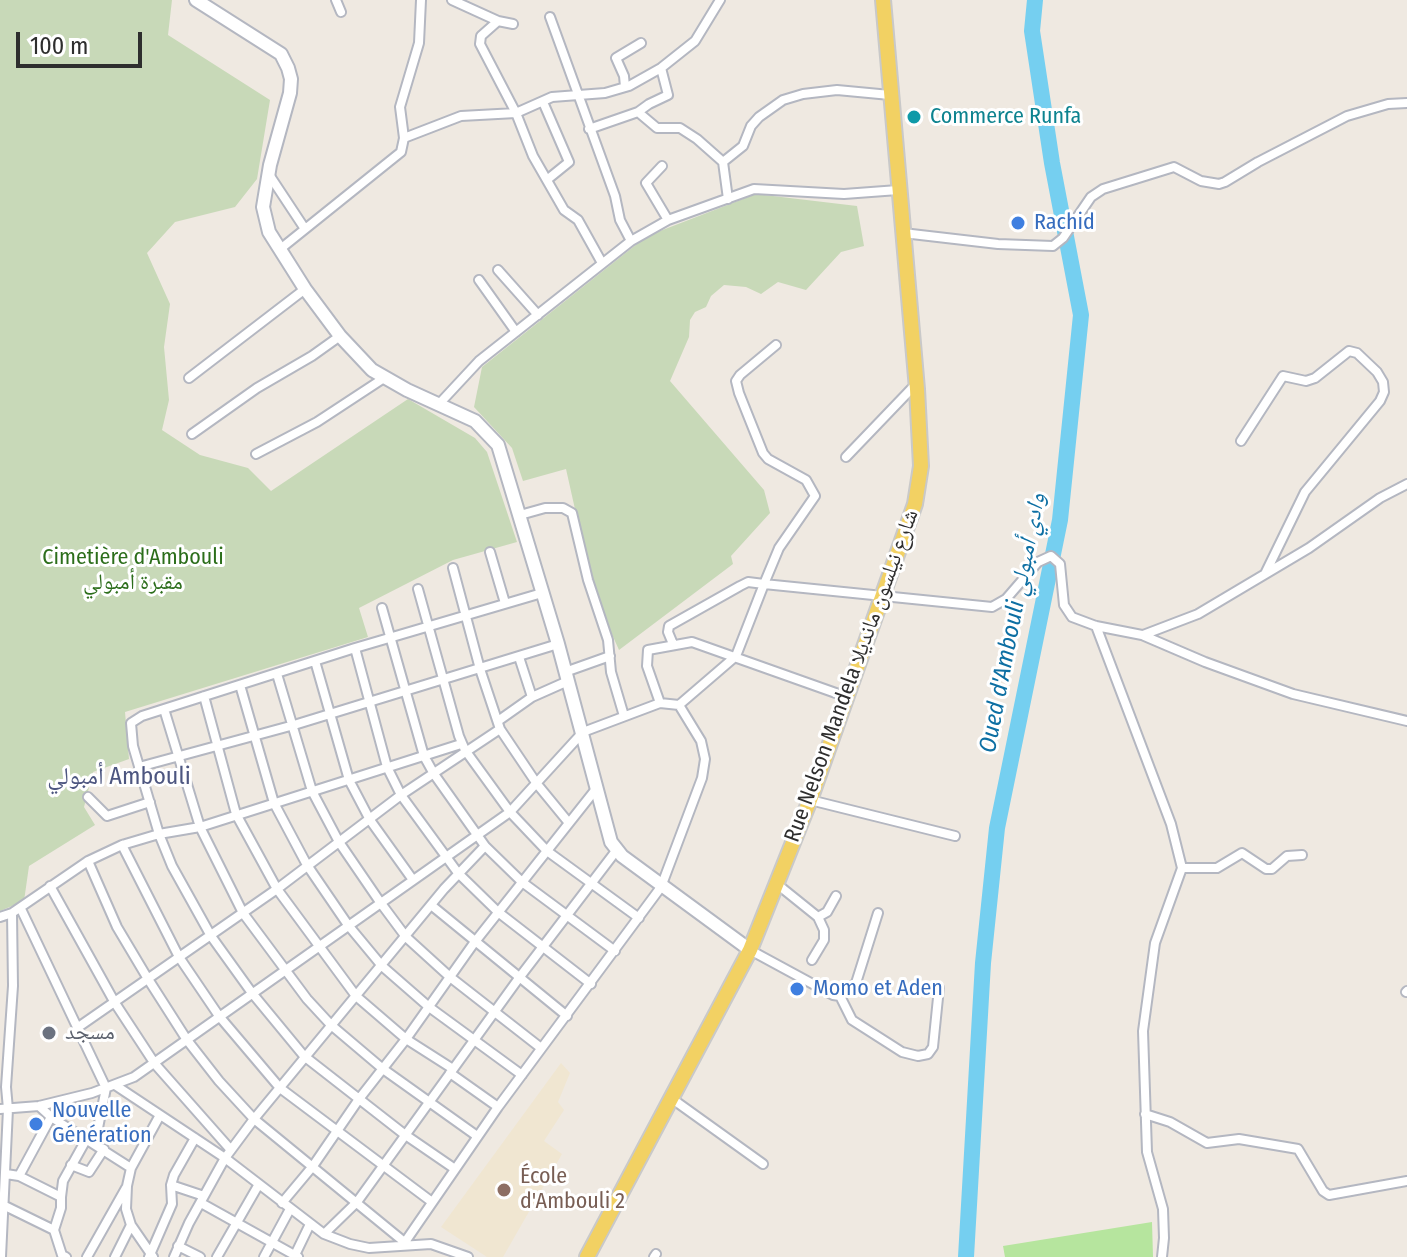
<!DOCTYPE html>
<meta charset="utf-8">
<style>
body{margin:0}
#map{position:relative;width:1407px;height:1257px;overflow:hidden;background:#efe9e1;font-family:"Fira Sans Condensed",sans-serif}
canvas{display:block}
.scale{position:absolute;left:16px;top:32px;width:126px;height:36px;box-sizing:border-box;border:4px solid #2e2e2e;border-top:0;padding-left:10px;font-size:24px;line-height:28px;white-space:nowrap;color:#2e2e2e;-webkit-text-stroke:6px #fff;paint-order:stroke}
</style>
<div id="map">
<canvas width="1407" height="1257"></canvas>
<div class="scale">100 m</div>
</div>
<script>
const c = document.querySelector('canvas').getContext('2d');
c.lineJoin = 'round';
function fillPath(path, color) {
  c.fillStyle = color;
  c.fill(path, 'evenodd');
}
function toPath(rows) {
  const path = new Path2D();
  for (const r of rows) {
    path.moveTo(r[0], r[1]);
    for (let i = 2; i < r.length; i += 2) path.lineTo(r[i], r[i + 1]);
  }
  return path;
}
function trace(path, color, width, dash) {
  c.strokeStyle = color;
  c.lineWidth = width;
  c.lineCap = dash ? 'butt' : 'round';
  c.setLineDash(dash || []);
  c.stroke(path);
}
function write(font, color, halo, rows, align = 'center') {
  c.font = font + ' "Fira Sans Condensed","Noto Naskh Arabic",sans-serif';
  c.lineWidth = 6;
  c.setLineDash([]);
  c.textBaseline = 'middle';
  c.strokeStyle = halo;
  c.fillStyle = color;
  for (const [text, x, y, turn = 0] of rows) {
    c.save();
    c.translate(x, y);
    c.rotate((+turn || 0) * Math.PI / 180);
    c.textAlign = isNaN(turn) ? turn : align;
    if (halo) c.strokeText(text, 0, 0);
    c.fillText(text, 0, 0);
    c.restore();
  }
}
fillPath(toPath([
 [561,1063,570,1073,558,1102,564,1110,544,1141,562,1154,503,1257,487,1257,441,1227]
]), '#f0e6d1');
fillPath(toPath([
 [1152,1222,1153,1257,1005,1257,1003,1246]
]), '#b6e59e');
fillPath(toPath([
 [0,0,172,0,168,35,270,100,257,179,235,207,175,222,147,253,170,304,164,347,169,400,162,430,200,455,248,468,271,491,408,399,475,438,487,452,517,542,453,560,359,608,368,637,125,712,129,759,93,772,84,807,95,825,29,866,24,901,0,911],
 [756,194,857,206,864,246,841,252,806,290,778,282,761,294,746,287,724,285,711,296,706,307,695,312,690,320,689,337,670,381,764,490,770,513,731,556,733,564,619,650,594,594,566,469,523,481,512,448,474,407,482,367,647,236]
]), '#c8d9b8');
trace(toPath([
 [966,1257,983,963,997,828,1060,520,1081,315,1052,163,1032,31,1035,0]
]), '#75cff0', 16);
const street = toPath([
 [336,0,341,12],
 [452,0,498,21,513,24],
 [550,17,615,196,620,220,631,241],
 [498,21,481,36,480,44,516,113,533,156,564,210,578,220,602,263],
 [625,87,624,76,616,58,641,43],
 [543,102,569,162,548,179],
 [638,112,649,104,668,95,661,68],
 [589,129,638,112,657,128,680,128,697,139,723,162,728,199],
 [404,138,461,116,516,113,552,97,605,93,629,86,661,68,695,41,720,0],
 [723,162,743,146,751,126,759,117,783,100,803,94,837,90,890,95],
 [662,166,646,183,668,220],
 [268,173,305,229],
 [903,233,998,244,1053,246,1063,238,1091,197,1103,189,1174,167,1201,181,1219,184,1225,182,1258,162,1347,116,1388,104,1407,103],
 [279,250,401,152,404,138,400,107,419,43,421,0],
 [498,270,538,315],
 [479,280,516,332],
 [189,378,305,289],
 [439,404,479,361,631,241,668,220,754,189,844,194,898,190],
 [192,434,257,388,312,356,340,336],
 [1241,441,1283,376,1306,381,1315,378,1349,351,1357,353,1377,372,1383,382,1384,392,1380,401,1305,492,1265,574],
 [256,454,317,422,384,378],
 [846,457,916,384],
 [520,515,545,508,563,508,572,513,588,580,608,640,611,672,624,716],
 [490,552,505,603],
 [453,568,480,669,500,729,537,784,569,823],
 [418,589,459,736,465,750,510,812,547,851,639,918],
 [382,608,424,756,434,774,485,846,522,882,615,951],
 [1096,626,1171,824,1182,868,1155,943,1143,1031,1147,1152,1163,1209,1164,1238,1162,1257],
 [1143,635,1198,614,1309,548,1380,498,1407,484],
 [673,644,668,632,669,626,740,586,748,582,764,584,779,548,815,496,806,480,768,459,763,453,739,393,736,381,740,375,776,345],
 [355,648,387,767,401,795,458,873,498,912,591,984],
 [519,657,532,697],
 [315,661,349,780,370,820,413,880],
 [565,672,610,656],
 [277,674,312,791,339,842,380,902,406,937,450,977,541,1048],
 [240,685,274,803,307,865,348,925,382,966,429,1007,522,1075],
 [204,696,236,814,277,889,356,996,406,1039,453,1069],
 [660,703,647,666,648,650,692,642,847,697],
 [679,705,736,656,764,584,992,607,1006,599,1038,562,1051,556,1060,564,1064,605,1072,617,1096,626,1142,635,1205,662,1293,694,1407,721],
 [164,709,200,827,243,913,307,999,331,1025,383,1069,477,1136],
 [498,721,532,697,568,681],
 [139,767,294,725,558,644],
 [88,797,107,816,150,802],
 [810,800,955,836],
 [122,845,179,957,219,1016,280,1088,432,1202],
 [88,861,117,927,148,979,187,1040,219,1081,254,1119,408,1245],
 [1182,868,1217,868,1242,853,1266,869,1272,869,1287,856,1302,855],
 [777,884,818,917,824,930,824,940,812,960],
 [50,886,115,1003,155,1064,231,1150],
 [431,905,567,1016],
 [21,909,106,1088,95,1143],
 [0,917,12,913],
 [818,917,827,912,836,896],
 [750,950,833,995,840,996,856,983,878,913],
 [1406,992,1407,991],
 [840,996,852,1020,902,1052,918,1056,928,1054,933,1047,939,988],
 [77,1028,277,889,401,795,500,729],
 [450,1073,498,1107],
 [115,1085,225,1158,324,1234,350,1244,369,1248,431,1244,468,1257],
 [671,1098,763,1164],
 [39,1106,51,1117,131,1168],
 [0,1109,39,1106,92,1093,134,1077,510,812,583,732,660,703,679,705,701,741,705,759,702,778,661,887,498,1107,405,1242],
 [1145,1114,1170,1122,1207,1143,1239,1139,1298,1149,1323,1191,1329,1195,1407,1181],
 [71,1165,89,1172,104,1149],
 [455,1169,404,1134,304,1056,252,993,211,936,172,866,159,834,133,746,131,723,142,716,355,648,542,593],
 [6,1174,19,1176,61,1197,61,1208,54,1230,62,1255,66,1257],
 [19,1176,51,1117],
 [171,1185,204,1196],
 [61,1197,63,1181,87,1138],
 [201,1203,298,1257],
 [282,1203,313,1166,359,1099,406,1039,474,943,596,789],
 [3,1205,54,1230],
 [324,1234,357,1202,519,978,616,851],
 [178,1246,200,1257],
 [1,1257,8,1109,6,1087,13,986,12,913,88,861,122,845,159,834,200,827,461,744],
 [87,1257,126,1188],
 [115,1257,131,1225],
 [149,1257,172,1204,171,1185,174,1175,195,1138],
 [153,1257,131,1225,126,1209,127,1186,131,1168,160,1115],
 [174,1257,189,1223,225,1158,254,1119,444,889,485,846],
 [217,1257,259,1184],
 [264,1257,290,1209],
 [294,1257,310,1224],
 [654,1257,656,1254]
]);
const secondary = toPath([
 [196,0,281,54,288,68,291,79,290,93,270,165,263,207,269,232,305,289,340,336,372,370,407,390,475,421,498,445,558,644,611,842,622,856,750,950]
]);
const primary = toPath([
 [587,1257,750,950,810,800,915,504,921,466,917,389,883,0]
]);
trace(street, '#b4b7c1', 12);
trace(secondary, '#b4b7c1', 16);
trace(primary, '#c9c9c9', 18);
trace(street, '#fff', 8);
trace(secondary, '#fff', 12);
trace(primary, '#f2d163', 14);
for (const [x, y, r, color] of [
 [914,117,8,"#0f9aa8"],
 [1018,223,8,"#3f7fe0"],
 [797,989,8,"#3f7fe0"],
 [49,1033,8,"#6b7280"],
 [36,1124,8,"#3f7fe0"],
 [504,1190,8,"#8d6e63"]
]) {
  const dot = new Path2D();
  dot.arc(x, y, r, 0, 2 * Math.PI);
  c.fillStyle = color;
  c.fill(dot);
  trace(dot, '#fff', 3);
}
write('22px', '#0d838f', '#fff', [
 ["Commerce Runfa",930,117]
], 'left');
write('22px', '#366cbe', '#fff', [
 ["Rachid",1034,223],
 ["Momo et Aden",813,989],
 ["Nouvelle",52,1111],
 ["Génération",52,1136]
], 'left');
write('22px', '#2c6e1b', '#fff', [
 ["Cimetière d'Ambouli",133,558],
 ["مقبرة أمبولي",133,583]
]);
write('22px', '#2e2e2e', '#fff', [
 ["Rue Nelson Mandela شارع نيلسون مانديلا",852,676,-70]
]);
write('22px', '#5b616d', '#fff', [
 ["مسجد",65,1033]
], 'left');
write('22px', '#785e54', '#fff', [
 ["École",520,1177],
 ["d'Ambouli 2",520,1202]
], 'left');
write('italic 24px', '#0d6fa3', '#fff', [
 ["Oued d'Ambouli وادي أمبولي",1013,623,-79]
]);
write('24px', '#4d5680', '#fff', [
 ["أمبولي Ambouli",119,777]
]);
</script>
